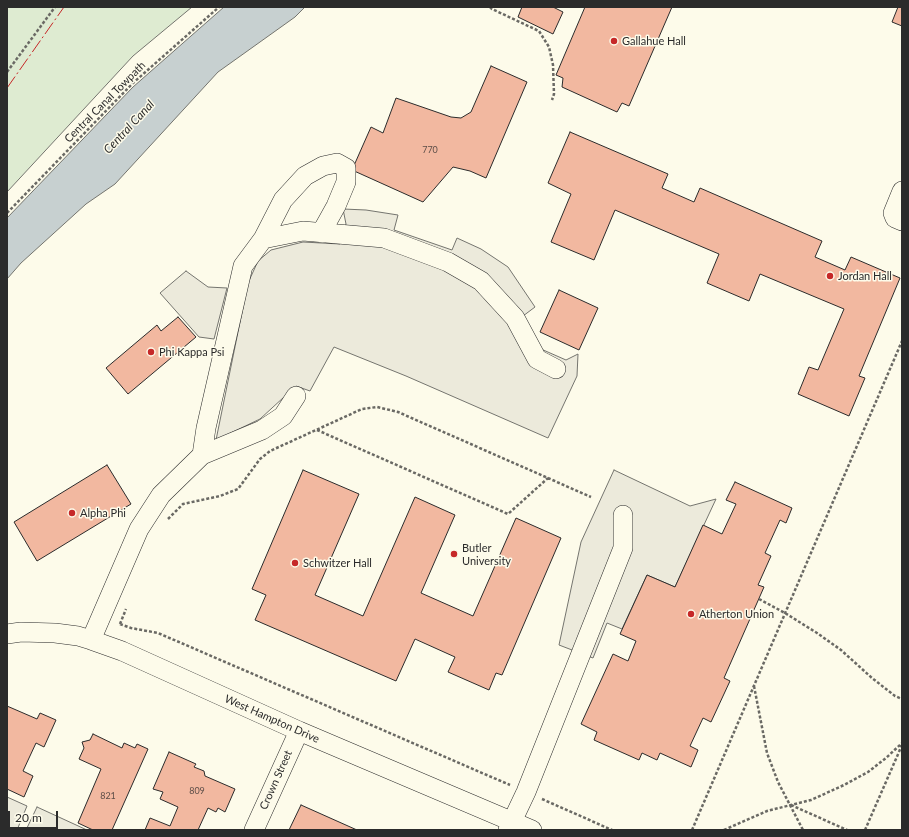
<!DOCTYPE html>
<style>
body{margin:0}
#map{position:relative;width:909px;height:837px;overflow:hidden;background:#fdfbea;font-family:Lato,sans-serif}
canvas{display:block}
.frame{position:absolute;inset:0;border:8px solid #2b2b2b;pointer-events:none}
.scale{position:absolute;left:8px;top:811px;width:50px;height:18px;box-sizing:border-box;border:2px solid #2b2b2b;border-top:0;padding-left:5px;font-size:12px;line-height:14px;white-space:nowrap;color:#2b2b2b;-webkit-text-stroke:3px #fdfbea;paint-order:stroke}
</style>
<div id="map">
<canvas width="909" height="837"></canvas>
<div class="frame"></div>
<div class="scale">20 m</div>
</div>
<script>
const c = document.querySelector('canvas').getContext('2d');
c.lineJoin = 'round';
function fillPath(path, color) {
  c.fillStyle = color;
  c.fill(path, 'evenodd');
}
function toPath(rows) {
  const path = new Path2D();
  for (const r of rows) {
    path.moveTo(r[0], r[1]);
    for (let i = 2; i < r.length; i += 2) path.lineTo(r[i], r[i + 1]);
  }
  return path;
}
function trace(path, color, width, dash) {
  c.strokeStyle = color;
  c.lineWidth = width;
  c.lineCap = dash ? 'butt' : 'round';
  c.setLineDash(dash || []);
  c.stroke(path);
}
function write(font, color, halo, rows, align = 'center') {
  c.font = font + ' Lato,sans-serif';
  c.lineWidth = 3;
  c.setLineDash([]);
  c.textBaseline = 'middle';
  c.strokeStyle = halo;
  c.fillStyle = color;
  for (const [text, x, y, turn = 0] of rows) {
    c.save();
    c.translate(x, y);
    c.rotate((+turn || 0) * Math.PI / 180);
    c.textAlign = isNaN(turn) ? turn : align;
    if (halo) c.strokeText(text, 0, 0);
    c.fillText(text, 0, 0);
    c.restore();
  }
}
const green = toPath([
 [7,7,192,7,133,56,7,192,7,7]
]);
fillPath(green, '#deebd1');
trace(green, '#74746e', 1);
const parking = toPath([
 [343,209,366,210,398,215,394,230,452,250,457,238,481,249,508,267,535,307,523,316,541,349,566,360,578,354,577,376,548,438,406,376,334,347,310,391,296,386,260,419,216,440,248,283,258,261,271,250,303,242,340,244,346,224,343,209],
 [186,271,208,287,227,288,214,339,199,337,160,293,186,271],
 [614,470,690,506,716,499,675,587,647,575,622,629,607,623,593,658,559,645,581,542,614,470],
 [7,797,27,806,17,830,7,830,7,797],
 [37,807,87,830,26,830,37,807]
]);
fillPath(parking, '#eceadb');
trace(parking, '#74746e', 1);
const water = toPath([
 [224,7,305,7,295,17,218,72,115,184,86,204,21,263,7,279,7,218,133,87,224,7]
]);
fillPath(water, '#c7d0d0');
trace(water, '#74746e', 1);
const building = toPath([
 [522,7,553,7,563,12,553,34,518,17,522,7],
 [585,7,672,7,629,106,622,103,617,112,562,87,563,78,556,75,585,7],
 [898,7,902,7,902,26,892,22,898,7],
 [491,66,527,82,486,178,470,171,453,167,423,202,352,170,371,127,383,133,396,98,451,117,461,118,471,112,491,66],
 [570,132,668,174,662,188,694,202,700,188,822,241,815,257,845,270,851,257,900,278,859,376,865,378,849,416,798,394,809,367,818,370,844,309,760,274,749,301,707,283,719,254,615,210,594,260,551,242,571,194,548,183,570,132],
 [559,290,598,308,579,350,540,332,559,290],
 [178,317,196,337,128,394,106,368,157,325,161,331,178,317],
 [107,465,131,504,37,561,14,522,107,465],
 [303,470,359,494,315,595,363,616,415,497,455,515,421,593,473,616,516,518,561,538,502,675,496,673,489,690,448,672,455,657,415,639,396,681,255,620,266,595,252,589,303,470],
 [735,482,792,508,786,523,780,520,765,553,771,556,758,585,764,587,724,678,730,681,711,722,703,718,690,746,698,750,691,767,660,753,657,760,642,753,639,760,594,740,597,732,581,724,613,654,628,661,636,641,620,634,647,575,675,587,703,525,722,534,736,504,726,500,735,482],
 [7,706,37,719,40,713,56,720,44,747,36,743,23,771,33,776,24,797,7,789,7,706],
 [93,734,122,748,124,743,135,748,137,744,148,749,112,830,93,830,78,823,101,769,79,759,84,748,82,742,90,740,93,734],
 [169,752,196,764,194,767,204,771,205,776,235,789,225,812,218,808,216,812,208,808,198,830,145,830,150,818,170,826,178,807,160,799,163,792,153,789,169,752],
 [301,805,357,830,289,830,301,805]
]);
fillPath(building, '#f2b8a0');
trace(building, '#2b2b2b', 1);
const minor = toPath([
 [902,191,893,213,895,218,902,221],
 [263,239,283,200,305,176,323,166,337,163,346,168,346,182,336,206,321,233],
 [202,455,206,428,243,266,263,239,303,231,384,238,448,262,481,281,515,318,537,359,556,369],
 [7,634,21,632,55,633,78,636,91,640,122,651,299,731,532,830],
 [91,640,139,529,161,495,202,455,262,430,283,416,296,396],
 [254,830,299,731],
 [508,830,526,792,623,548,623,515]
]);
trace(minor, '#2b2b2b', 20);
trace(toPath([
 [490,7,492,9,539,31,549,47,553,65,554,94,552,100],
 [7,72,55,7],
 [7,213,133,83,219,7],
 [317,430,508,514,548,478],
 [168,519,183,504,220,496,238,489,260,459,270,451,362,409,377,407,398,412,591,497],
 [759,599,785,613,817,633,841,650,872,678,895,696,902,699],
 [120,624,126,609],
 [120,624,131,628,158,633,510,785],
 [754,686,767,753,778,782,803,830],
 [542,799,612,830],
 [791,805,847,830],
 [692,830,902,341],
 [724,830,767,811,811,800,844,785,868,772,886,758,902,743],
 [865,830,902,745]
]), '#6a6964', 2.5, [3, 2]);
trace(minor, '#fdfbea', 19);
trace(toPath([
 [7,88,64,7]
]), '#c62828', 1, [14, 3, 2, 3]);
for (const [x, y, r, color] of [
 [614,41,4,"#c62828"],
 [830,276,4,"#c62828"],
 [151,352,4,"#c62828"],
 [72,513,4,"#c62828"],
 [454,554,4,"#c62828"],
 [295,563,4,"#c62828"],
 [691,614,4,"#c62828"]
]) {
  const dot = new Path2D();
  dot.arc(x, y, r, 0, 2 * Math.PI);
  c.fillStyle = color;
  c.fill(dot);
  trace(dot, '#fdfbea', 1.5);
}
write('9px', '#5d4e48', null, [
 ["770",430,150],
 ["809",197,791],
 ["821",108,796]
]);
write('11px', '#2b2b2b', '#fdfbea', [
 ["Gallahue Hall",622,41],
 ["Jordan Hall",838,276],
 ["Phi Kappa Psi",159,352],
 ["Alpha Phi",80,513],
 ["Butler",462,548],
 ["University",462,561],
 ["Schwitzer Hall",303,563],
 ["Atherton Union",699,614]
], 'left');
write('11px', '#2b2b2b', '#fdfbea', [
 ["Central Canal Towpath",105,102,-45],
 ["West Hampton Drive",272,719,24],
 ["Crown Street",276,780,-66]
]);
write('italic 12px', '#2b2b2b', '#fdfbea', [
 ["Central Canal",129,127,-47]
]);
</script>
